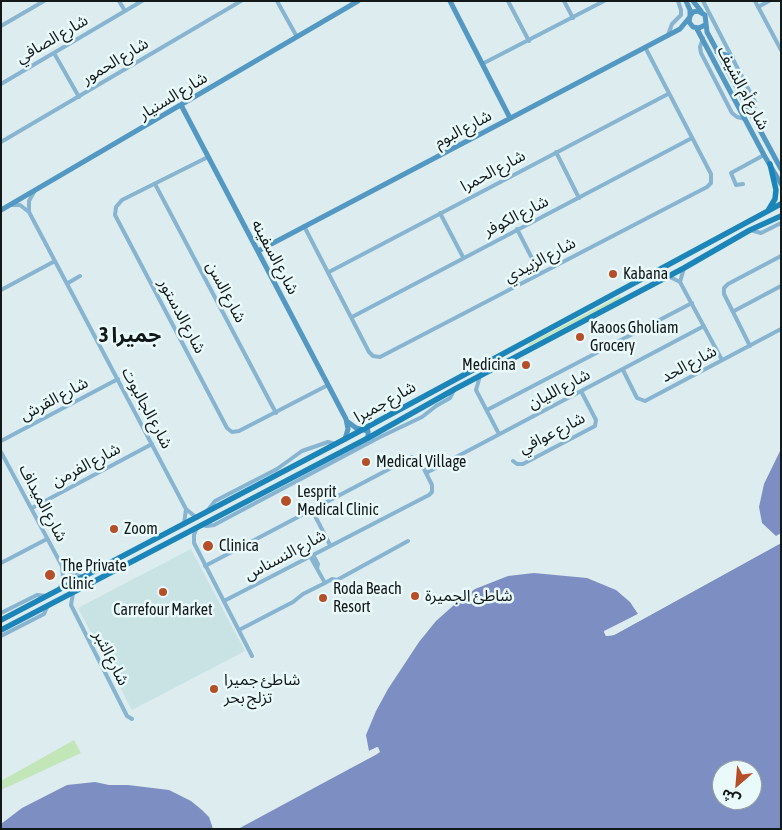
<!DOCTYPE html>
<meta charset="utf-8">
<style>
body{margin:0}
#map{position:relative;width:782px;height:830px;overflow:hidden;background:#ddecee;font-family:"Asap Condensed","Noto Sans Arabic",sans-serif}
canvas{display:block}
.frame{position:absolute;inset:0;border:2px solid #131818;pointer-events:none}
.north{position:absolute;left:712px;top:760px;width:50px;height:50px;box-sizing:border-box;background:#eafafb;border:1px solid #94a0a0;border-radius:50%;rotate:207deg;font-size:14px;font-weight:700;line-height:20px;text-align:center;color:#131818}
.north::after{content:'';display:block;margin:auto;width:18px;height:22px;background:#b64f28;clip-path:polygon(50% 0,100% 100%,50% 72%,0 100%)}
</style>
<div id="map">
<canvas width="782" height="830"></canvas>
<div class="frame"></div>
<div class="north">ش</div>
</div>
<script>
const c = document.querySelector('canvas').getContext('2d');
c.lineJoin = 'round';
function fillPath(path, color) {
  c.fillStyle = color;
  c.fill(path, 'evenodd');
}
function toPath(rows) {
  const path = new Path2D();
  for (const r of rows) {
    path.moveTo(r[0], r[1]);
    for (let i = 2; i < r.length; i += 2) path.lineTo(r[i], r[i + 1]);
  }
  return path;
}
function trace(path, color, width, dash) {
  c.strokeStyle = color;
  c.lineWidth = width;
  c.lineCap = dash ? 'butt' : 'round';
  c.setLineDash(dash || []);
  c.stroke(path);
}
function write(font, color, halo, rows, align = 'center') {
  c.font = font + ' "Asap Condensed","Noto Sans Arabic",sans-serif';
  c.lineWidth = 5;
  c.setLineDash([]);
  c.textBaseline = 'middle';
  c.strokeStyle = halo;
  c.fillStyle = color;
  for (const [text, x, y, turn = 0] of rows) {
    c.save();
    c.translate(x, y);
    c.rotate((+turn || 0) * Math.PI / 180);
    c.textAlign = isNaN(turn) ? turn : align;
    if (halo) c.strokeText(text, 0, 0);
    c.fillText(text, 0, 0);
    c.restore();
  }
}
fillPath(toPath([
 [191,549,245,651,132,710,78,608]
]), '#c9e2e4');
fillPath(toPath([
 [620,296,621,298,529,346,528,344],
 [74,740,81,753,1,790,1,781]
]), '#c2e6b8');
fillPath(toPath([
 [781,449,781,533,776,536,762,523,759,507,764,484],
 [781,543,781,829,238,829,377,754,377,747,369,751,366,735,376,711,388,689,419,642,436,621,454,605,475,589,508,576,534,573,587,578,616,590,630,602,638,614,604,632,606,636,614,635],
 [722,770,752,770,752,800,722,800],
 [95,782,109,785,128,785,169,790,191,801,202,810,209,817,213,829,1,829,1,824,22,808,67,785]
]), '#7d8ec3');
fillPath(toPath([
 [781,540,781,543,614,635,606,636,604,631,640,613,639,616,607,633,614,632],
 [378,747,380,752,377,754,235,829,237,827,376,752,377,750,370,753,367,752]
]), '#ddecee');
trace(toPath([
 [119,1,125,11],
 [277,1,297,37],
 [508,1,529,41],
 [564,1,573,18],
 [703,1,755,102,753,118],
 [755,1,781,50],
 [758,7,769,1],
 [1,26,44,1],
 [668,35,672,24,681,15,681,10,678,1],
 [703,38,700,47,701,53,732,113,737,117,745,119],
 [54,53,79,97],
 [484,63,604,1],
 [1,84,142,1],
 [1,142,241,1],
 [556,152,579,198],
 [208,157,122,200,116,207,115,215,227,428,232,432,239,431,328,385],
 [155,184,276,413],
 [743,184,736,185,731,173,764,155],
 [34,192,29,201,29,212,186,509,197,518],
 [11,205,20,205,29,212],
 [440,213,463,257],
 [304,226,369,352,373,356,380,357,707,187,711,183,711,174,645,47],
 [517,229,540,274],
 [750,230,761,233,781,223],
 [329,272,668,94],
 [668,276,680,282,722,360],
 [680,282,684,268],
 [68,283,80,276],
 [1,290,55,261],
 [734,311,781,286],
 [352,317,692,138],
 [750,346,724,294,724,288,728,284,781,256],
 [623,370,637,398,645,401,781,329],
 [480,376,476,390,499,434],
 [487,410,692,303],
 [1,441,118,379],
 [1,452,62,566,71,573,83,577],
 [513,461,517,464,523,464,595,426,596,420,581,391],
 [426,473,704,326],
 [32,508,152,444],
 [208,510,215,501,277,469,302,451,328,442,336,444],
 [312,510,330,545],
 [184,524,186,509],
 [201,525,207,526,214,525,380,437,422,417,436,406,450,398,454,390],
 [197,527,194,535,194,543,252,656],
 [313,555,318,564,317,568],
 [310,556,325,583],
 [1,563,47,539],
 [205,566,412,457,420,461,432,485,432,492,429,495,224,601],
 [60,588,63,577,62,566],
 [73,593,71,605,127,716,132,719],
 [1,613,37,595,47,596],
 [239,630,293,602,303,594,325,583,332,579,337,580,408,541],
 [1,636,44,614,48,605]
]), '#87b4d1', 4);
trace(toPath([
 [450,1,510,118],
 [686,1,690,10,690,16],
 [693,1,701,11],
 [705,25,699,28,693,27,689,22,690,16,693,12,698,11,705,15,707,32,781,169],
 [697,29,764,155,781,184],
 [717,52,732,57],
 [181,105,346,419,348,429,345,439],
 [1,210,358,1],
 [258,251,680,29,689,18],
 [348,422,356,428,368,431,368,438]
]), '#5298c3', 5);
trace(toPath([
 [769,209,775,199,776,190,770,164],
 [1,620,345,439,781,204],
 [1,630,368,438,455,389,684,268,750,230,781,216]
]), '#1b84b9', 5.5);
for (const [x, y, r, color] of [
 [613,274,5,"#b64f28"],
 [580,337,5,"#b64f28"],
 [526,365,5,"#b64f28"],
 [366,462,5,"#b64f28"],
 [286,501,6,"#b64f28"],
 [114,529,5,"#b64f28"],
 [208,546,6,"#b64f28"],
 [50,575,6,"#b64f28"],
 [163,592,5,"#b64f28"],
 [415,596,5,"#b64f28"],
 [323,598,5,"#b64f28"],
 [214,689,5,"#b64f28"]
]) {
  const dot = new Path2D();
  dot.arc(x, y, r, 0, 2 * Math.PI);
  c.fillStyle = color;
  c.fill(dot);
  trace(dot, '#eafafb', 2);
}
write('16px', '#131818', '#eafafb', [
 ["شارع الصافي",52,39,-30],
 ["شارع الحمور",115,61,-31],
 ["شارع أم الشيف",743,88,62],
 ["شارع السنيار",173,96,-31],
 ["شارع البوم",463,129,-28],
 ["شارع الحمرا",493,171,-28],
 ["شارع الكوفر",516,216,-27],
 ["شارع السفينه",275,257,62],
 ["شارع الزبيدي",540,260,-28],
 ["شارع السن",226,292,62],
 ["شارع الدستور",182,316,62],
 ["شارع الحد",689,364,-28],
 ["شارع الليان",559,389,-28],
 ["شارع القرش",54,399,-28],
 ["شارع جميرا",385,402,-29],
 ["شارع الجالبوت",147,408,62],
 ["شارع عوافي",552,433,-27],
 ["شارع الفرمن",86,465,-28],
 ["شارع الميداف",43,503,62],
 ["شارع النسناس",285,555,-28],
 ["شارع الثبر",111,658,63]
]);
write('16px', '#131818', '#eafafb', [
 ["Kabana",623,274],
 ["Kaoos Gholiam",590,328],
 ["Grocery",590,346],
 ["Medicina",516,365,"right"],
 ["Medical Village",376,462],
 ["Lesprit",297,492],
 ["Medical Clinic",297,510],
 ["Zoom",124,529],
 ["Clinica",219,546],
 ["The Private",61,566],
 ["Clinic",61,584],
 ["Roda Beach",333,589],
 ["Resort",333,607],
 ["شاطئ الجميرة",425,596],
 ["Carrefour Market",163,610,"center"],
 ["شاطئ جميرا",224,680],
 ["تزلج بحر",224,698]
], 'left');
write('bold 21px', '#131818', '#eafafb', [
 ["جميرا 3",130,335]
]);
</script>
